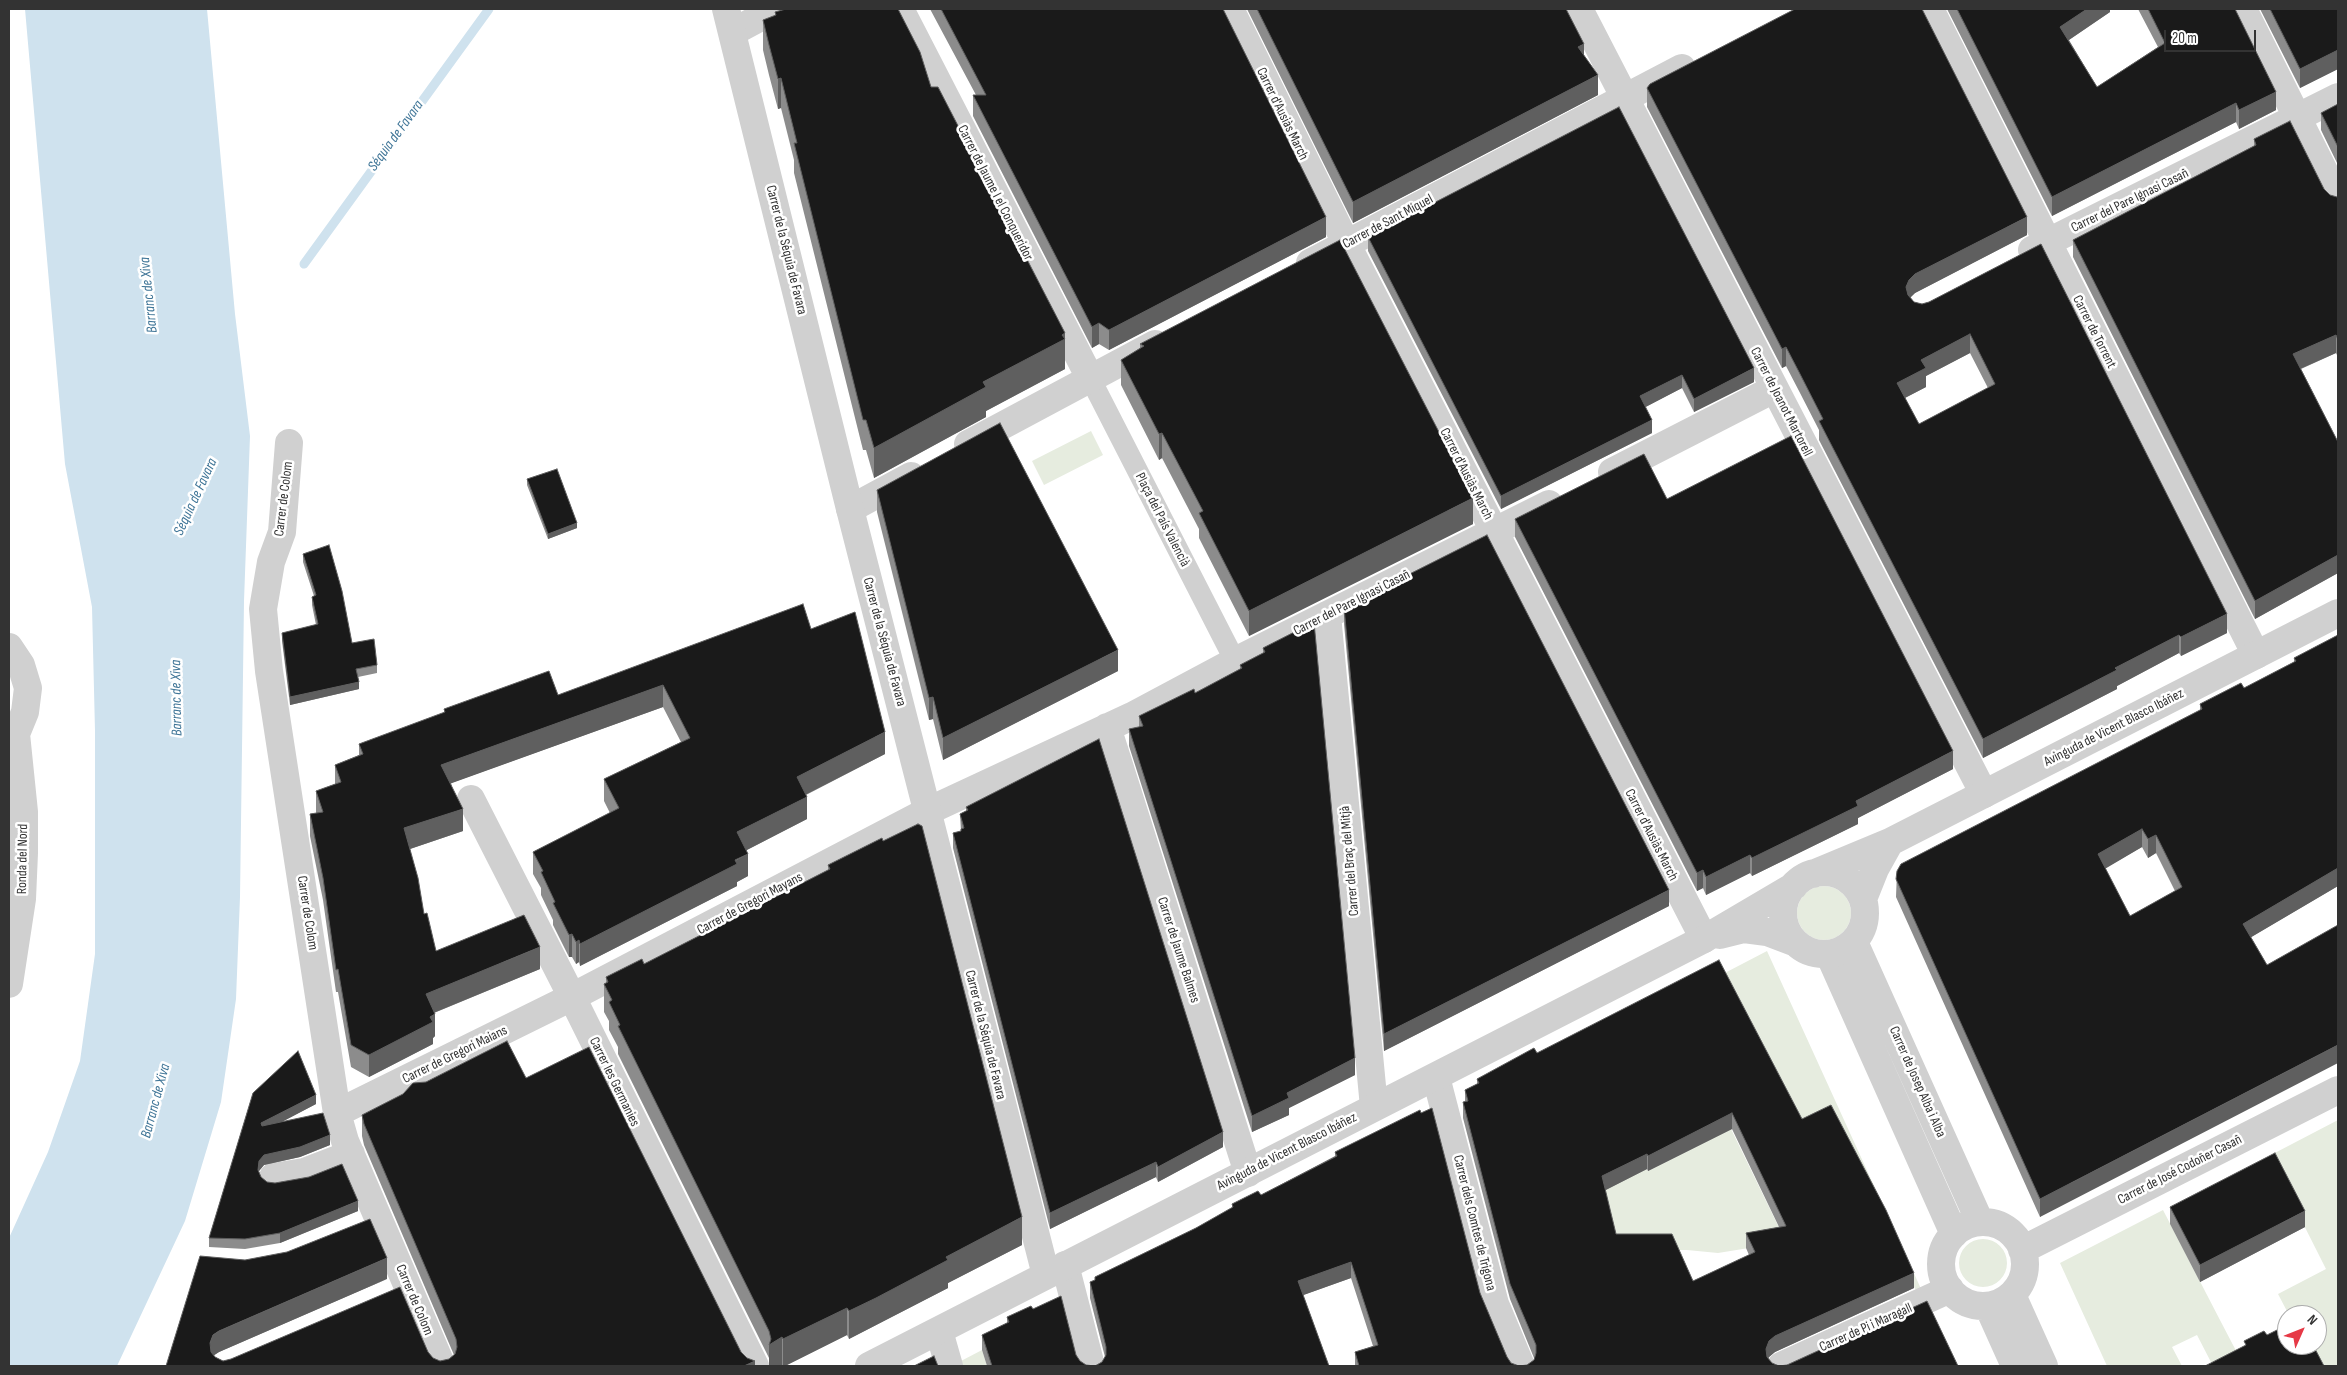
<!DOCTYPE html>
<meta charset="utf-8">
<style>
body{margin:0}
#map{position:relative;width:2347px;height:1375px;overflow:hidden;background:#fff;font-family:"Sofia Sans Condensed",sans-serif}
canvas{display:block}
.frame{position:absolute;inset:0;border:10px solid #333;pointer-events:none}
.north{position:absolute;left:2277px;top:1305px;width:50px;height:50px;box-sizing:border-box;background:#fff;border:1px solid #adadad;border-radius:50%;rotate:46deg;font-size:14px;font-weight:700;line-height:20px;text-align:center;color:#333}
.north::after{content:'';display:block;margin:auto;width:18px;height:22px;background:#e63946;clip-path:polygon(50% 0,100% 100%,50% 72%,0 100%)}
.scale{position:absolute;left:2164px;top:30px;width:92px;height:22px;box-sizing:border-box;border:2px solid #333;border-top:0;padding-left:6px;font-size:15px;line-height:18px;white-space:nowrap;color:#333;-webkit-text-stroke:4px #fff;paint-order:stroke}
</style>
<div id="map">
<canvas width="2347" height="1375"></canvas>
<div class="frame"></div>
<div class="north">N</div>
<div class="scale">20 m</div>
</div>
<script>
const c = document.querySelector('canvas').getContext('2d');
c.lineJoin = 'round';
function fillPath(path, color) {
  c.fillStyle = color;
  c.fill(path, 'evenodd');
}
function toPath(rows) {
  const path = new Path2D();
  for (const r of rows) {
    if (r.length === 3) {
      path.moveTo(r[0] + r[2], r[1]);
      path.arc(r[0], r[1], r[2], 0, 2 * Math.PI);
      continue;
    }
    path.moveTo(r[0], r[1]);
    for (let i = 2; i < r.length; i += 2) path.lineTo(r[i], r[i + 1]);
  }
  return path;
}
function trace(path, color, width, dash) {
  c.strokeStyle = color;
  c.lineWidth = width;
  c.lineCap = dash ? 'butt' : 'round';
  c.setLineDash(dash || []);
  c.stroke(path);
}
function write(font, color, halo, rows, align = 'center') {
  c.font = font + ' "Sofia Sans Condensed",sans-serif';
  c.lineWidth = 5;
  c.setLineDash([]);
  c.textBaseline = 'middle';
  c.strokeStyle = halo;
  c.fillStyle = color;
  for (const [text, x, y, turn = 0] of rows) {
    c.save();
    c.translate(x, y);
    c.rotate((+turn || 0) * Math.PI / 180);
    c.textAlign = isNaN(turn) ? turn : align;
    if (halo) c.strokeText(text, 0, 0);
    c.fillText(text, 0, 0);
    c.restore();
  }
}
fillPath(toPath([
 [1091,431,1103,455,1044,485,1032,461],
 [1824,913,27],
 [1767,951,1922,1291,1917,1293,1886,1225,1802,1134,1719,976],
 [2338,1120,2338,1366,2315,1366,2304,1345,2317,1345,2317,1315,2289,1315,2278,1294,2326,1269,2269,1156],
 [1731,1129,1786,1242,1718,1253,1687,1250,1609,1250,1593,1188,1647,1169,1648,1171],
 [2163,1210,2221,1322,2244,1366,2213,1366,2197,1335,2172,1347,2182,1366,2107,1366,2060,1263],
 [1983,1263,24],
 [982,1350,987,1366,962,1366,961,1361]
]), '#e6ecdf');
fillPath(toPath([
 [25,9,207,9,235,314,250,436,244,601,240,897,236,999,221,1102,185,1221,117,1366,9,1366,9,1238,48,1152,80,1061,95,954,95,731,92,607,65,464]
]), '#cfe2ee');
trace(toPath([
 [304,264,489,9]
]), '#cfe2ee', 9);
trace(toPath([
 [1090,378,1235,661]
]), '#d0d0d0', 21);
trace(toPath([
 [900,9,1090,378],
 [1230,9,1346,243,1704,939],
 [1579,9,1984,794],
 [1930,9,2256,655],
 [2243,9,2338,199],
 [733,32,776,9],
 [2032,250,2338,97],
 [1310,263,1682,68],
 [289,443,282,532,271,562,263,609,269,671,337,1113,345,1141,442,1366],
 [968,444,1155,344],
 [1612,472,1774,389],
 [850,509,911,476],
 [1327,615,1374,1107],
 [1107,727,1248,1173],
 [471,799,572,997,755,1366],
 [1854,942,1980,1222],
 [1829,954,1954,1234],
 [1436,1077,1495,1304,1521,1366],
 [337,1113,572,997,928,811,1132,716,1235,661,1549,504],
 [273,1177,304,1172,351,1154],
 [1983,1264,42],
 [2022,1250,2338,1090],
 [1065,1265,1091,1366],
 [2012,1295,2044,1366],
 [1988,1306,2015,1366],
 [939,1331,949,1366],
 [1781,1366,1950,1289]
]), '#d0d0d0', 28);
trace(toPath([
 [726,9,850,509,1046,1275],
 [9,647,21,665,28,688,25,712,16,734,9,742],
 [1824,913,41],
 [1813,874,1890,842,2338,613],
 [1863,899,1875,869,1890,842],
 [1720,935,1744,929,1767,932,1796,943],
 [9,984,22,899,24,853,24,812,16,734],
 [869,1366,1704,939,1794,886]
]), '#d0d0d0', 28);
fillPath(toPath([
 [930,9,1223,9,1326,237,1109,350,1099,344,1092,348,973,116,973,95,976,95],
 [1247,9,1566,9,1584,55,1598,95,1353,223],
 [1947,9,2110,9,2110,12,2069,40,2097,87,2158,47,2138,9,2235,9,2276,110,2239,129,2236,122,2052,216],
 [2260,9,2338,9,2338,69,2300,88],
 [775,12,931,87,1065,333,1065,369,986,411,986,417,874,478,866,450,863,450,794,173,794,160,781,108,778,109,769,75,763,50,763,20,775,16],
 [1647,88,2027,235,1915,293,1910,297,1914,302,1922,304,1929,302,2041,244,2227,633,2181,656,2179,653,2117,686,2117,689,1983,758,1819,440,1819,430,1799,391,1786,366,1782,368,1647,107],
 [1970,353,1988,388,1919,424,1905,398,1926,387,1926,376],
 [2338,104,2338,165,2321,130,2321,113],
 [2254,139,2324,189,2330,195,2337,197,2338,197,2338,357,2336,353,2301,369,2338,442,2338,573,2255,619,2073,257,2073,240,2254,146],
 [1368,237,1754,382,1694,412,1682,388,1645,407,1652,433,1501,509,1368,251],
 [1140,344,1473,524,1249,636,1199,538,1199,529,1162,458,1159,460,1121,385,1121,360,1140,348],
 [527,479,577,528,548,539,527,485],
 [877,490,1118,671,943,760,933,719,929,720,877,512],
 [1667,499,1953,769,1858,818,1858,824,1752,876,1750,873,1706,895,1703,888,1697,891,1515,537,1515,519],
 [303,554,352,643,377,665,377,673,358,677,359,689,290,705,282,641,282,633,316,625,312,605,312,597,314,596,303,562],
 [1344,607,1669,906,1384,1051,1344,624],
 [1314,622,1355,1075,1289,1108,1289,1115,1252,1132,1129,746,1129,729,1139,727,1139,716,1195,693,1240,669,1240,665,1263,653,1263,648],
 [811,629,885,754,806,795,807,819,747,850,748,876,737,882,737,886,580,966,579,962,576,964,572,957,569,957,553,925,553,920,541,895,541,888,533,874,533,852,610,813,604,801,604,779,681,742,663,707,451,783,463,831,410,849,424,914,436,951,540,969,434,1013,435,1036,433,1038,433,1044,369,1077,351,1067,338,992,336,992,323,900,310,836,310,814,316,813,316,791,335,784,335,765,359,755,359,744,444,713,444,709,558,695],
 [2338,635,2338,886,2251,937,2267,965,2040,1217,1896,897,1897,871,2200,711,2200,704,2244,688,2294,662,2294,658],
 [2142,847,2148,858,2156,853,2175,891,2130,916,2105,868],
 [966,807,1223,1147,1158,1182,1156,1177,1050,1229,953,848,953,833,961,831,960,814,966,811],
 [828,865,1022,1245,948,1283,948,1288,849,1339,847,1335,785,1366,783,1366,782,1365,769,1366,769,1358,618,1054,618,1047,609,1030,609,1021,604,1012,604,984,606,983,606,977,644,964,828,870],
 [1537,1053,1802,1119,1914,1288,1775,1352,1769,1357,1768,1358,1772,1363,1779,1366,1958,1366,1355,1366,1355,1352,1373,1346,1351,1278,1303,1295,1329,1366,987,1366,982,1350,982,1335,1007,1323,1007,1317,1033,1309,1076,1355,1080,1361,1086,1365,1095,1366,1102,1362,1105,1357,1090,1298,1090,1282,1095,1280,1095,1277,1196,1228,1232,1208,1232,1204,1261,1195,1335,1156,1335,1152,1480,1293,1507,1357,1511,1363,1519,1366,1527,1365,1534,1360,1534,1358,1510,1299,1463,1118,1463,1102,1465,1102,1465,1090,1477,1084,1477,1079],
 [1732,1129,1779,1227,1746,1233,1746,1248,1749,1255,1693,1281,1616,1234,1605,1190,1647,1169,1648,1171],
 [526,1078,741,1352,755,1366,166,1366,387,1279,219,1352,214,1355,215,1357,223,1361,428,1352,433,1358,440,1361,449,1359,454,1355,364,1145,362,1136,362,1115],
 [253,1093,316,1104,281,1122,330,1145,300,1157,264,1165,259,1171,261,1177,267,1182,358,1211,280,1243,245,1249,209,1247,209,1238],
 [2170,1207,2305,1227,2200,1282,2170,1224]
]), '#8c8c8c');
fillPath(toPath([
 [2087,9,2110,9,2110,12,2060,46,2060,27],
 [1584,44,1584,64,1578,47],
 [2338,50,2338,69,2300,88,2300,69],
 [1598,75,1598,95,1353,223,1353,202],
 [781,78,781,108,778,109,778,79],
 [2276,92,2276,110,2239,129,2239,110],
 [2236,103,2236,122,2052,216,2052,197],
 [1326,217,1326,237,1109,350,1109,330],
 [2027,217,2027,235,1915,293,1909,299,1906,287,1909,280,1915,274],
 [1099,323,1099,344,1092,348,1092,327],
 [1065,333,1065,369,986,411,986,417,874,478,874,448],
 [1970,334,1970,353,1926,376,1926,387,1897,402,1897,383,1921,360],
 [2336,335,2336,353,2293,372,2293,354],
 [1786,347,1786,366,1782,368,1782,349],
 [1754,368,1754,382,1694,412,1694,399],
 [1682,375,1682,388,1640,410,1640,396],
 [1652,420,1652,433,1501,509,1501,496],
 [1162,433,1162,458,1159,460,1159,434],
 [1473,498,1473,524,1249,636,1249,611],
 [577,523,577,528,548,539,548,534],
 [2338,555,2338,573,2255,619,2255,601],
 [2227,614,2227,633,2181,656,2181,637],
 [2179,635,2179,653,2117,686,2117,689,1983,758,1983,739,2115,668],
 [1118,650,1118,671,943,760,943,738],
 [359,682,359,689,290,705,290,697],
 [663,685,663,707,441,787,441,765],
 [933,697,933,719,929,720,929,698],
 [885,732,885,754,797,799,797,777],
 [1953,751,1953,769,1858,818,1858,824,1752,876,1752,858,1856,801],
 [807,797,807,819,737,855,737,832],
 [463,809,463,831,404,851,404,828],
 [2142,829,2142,847,2098,873,2098,854],
 [2156,835,2156,853,2148,858,2148,839],
 [748,854,748,876,737,882,737,886,580,966,580,944],
 [1750,855,1750,873,1706,895,1706,877],
 [2338,868,2338,886,2243,942,2243,924],
 [1703,870,1703,888,1697,891,1697,873],
 [1669,890,1669,906,1384,1051,1384,1034],
 [572,934,572,957,569,957,569,935],
 [579,940,579,962,576,964,576,942],
 [540,947,540,969,426,1016,426,994],
 [435,1014,435,1036,433,1038,433,1044,369,1077,369,1055],
 [2338,1045,2338,1063,2040,1217,2040,1199],
 [1355,1058,1355,1075,1289,1108,1289,1115,1252,1132,1252,1116,1287,1093],
 [316,1095,316,1104,261,1133,261,1123],
 [1732,1113,1732,1129,1648,1171,1648,1156],
 [1223,1132,1223,1147,1158,1182,1158,1167],
 [330,1135,330,1145,300,1157,264,1165,259,1171,258,1180,259,1161,264,1155],
 [1647,1154,1647,1169,1602,1192,1602,1176],
 [1156,1162,1156,1177,1050,1229,1050,1213],
 [358,1201,358,1211,280,1243,280,1233],
 [2305,1211,2305,1227,2200,1282,2200,1265],
 [1022,1217,1022,1245,948,1283,948,1288,849,1339,849,1311,946,1257],
 [387,1258,387,1279,219,1352,213,1356,210,1364,210,1343,213,1335,219,1331],
 [1351,1262,1351,1278,1298,1297,1298,1281],
 [1914,1273,1914,1288,1775,1352,1769,1357,1766,1364,1766,1349,1769,1341,1775,1336],
 [847,1308,847,1335,785,1366,783,1366,783,1339],
 [782,1337,782,1365,780,1366,769,1366,769,1345],
 [755,1361,755,1366,744,1366]
]), '#5f5f5f');
const building = toPath([
 [786,9,898,9,920,52,931,87,938,87,1065,333,1062,335,1065,339,983,382,986,387,874,448,866,420,863,420,794,143,797,143,781,78,778,79,769,45,763,20,776,15,775,12,786,9],
 [941,9,1223,9,1326,217,1109,330,1099,323,1092,327,973,95,986,95,941,9],
 [1257,9,1566,9,1584,44,1578,47,1598,75,1353,202,1257,9],
 [1795,9,1922,9,2027,217,1915,274,1909,280,1906,287,1908,295,1914,302,1922,304,1929,302,2041,244,2227,614,2181,637,2179,635,2115,668,2117,670,1983,739,1819,421,1823,419,1799,372,1786,347,1782,349,1647,88,1650,84,1795,9],
 [1970,334,1995,384,1919,424,1897,383,1926,368,1921,360,1970,334],
 [1957,9,2087,9,2060,27,2097,87,2165,43,2148,9,2235,9,2276,92,2239,110,2236,103,2052,197,1957,9],
 [2270,9,2338,9,2338,50,2300,69,2270,9],
 [2338,104,2338,147,2321,113,2338,104],
 [1619,107,1754,368,1694,399,1682,375,1640,396,1652,420,1501,496,1368,237,1619,107],
 [2290,121,2324,189,2330,195,2337,197,2338,197,2338,340,2336,335,2293,354,2338,442,2338,555,2255,601,2073,240,2256,145,2254,139,2290,121],
 [1340,240,1473,498,1249,611,1199,513,1203,511,1162,433,1159,434,1121,360,1144,346,1140,344,1340,240],
 [1000,423,1118,650,943,738,933,697,929,698,877,490,1000,423],
 [1791,436,1953,751,1856,801,1858,806,1752,858,1750,855,1706,877,1703,870,1697,873,1515,519,1644,454,1667,499,1791,436],
 [557,469,577,523,548,534,527,479,557,469],
 [1487,535,1669,890,1384,1034,1344,607,1487,535],
 [329,545,342,591,352,643,374,639,377,665,356,669,359,682,290,697,282,633,318,624,312,597,316,595,303,554,329,545],
 [803,604,811,629,855,612,885,732,797,777,807,797,737,832,748,854,735,860,737,864,580,944,579,940,576,942,572,934,569,935,553,903,555,902,541,872,543,871,533,852,619,808,604,779,690,738,663,685,441,765,463,809,404,828,418,878,424,914,427,913,436,951,524,915,540,947,426,994,435,1014,430,1017,433,1022,369,1055,351,1045,338,969,336,970,323,878,310,814,323,812,316,791,341,782,335,765,363,754,359,744,445,712,444,709,549,671,558,695,803,604],
 [1314,622,1355,1058,1287,1093,1289,1098,1252,1116,1129,729,1143,726,1139,716,1194,689,1195,693,1242,668,1240,665,1265,652,1263,648,1314,622],
 [2338,635,2338,868,2243,924,2267,965,2338,925,2338,1045,2040,1199,1896,879,1897,871,1901,864,2202,709,2200,704,2241,683,2244,688,2296,661,2294,658,2338,635],
 [2142,829,2148,839,2156,835,2182,887,2130,916,2098,854,2142,829],
 [1099,739,1223,1132,1158,1167,1156,1162,1050,1213,953,833,961,831,961,829,964,828,960,814,968,810,966,807,1099,739],
 [918,824,922,826,1022,1217,946,1257,948,1260,876,1298,849,1311,847,1308,783,1339,782,1337,769,1345,771,1339,769,1331,618,1026,620,1025,609,1002,612,1000,604,984,608,982,606,977,642,959,644,964,830,869,828,865,882,838,883,841,918,824],
 [1719,960,1802,1119,1831,1105,1886,1210,1914,1273,1775,1336,1769,1341,1766,1349,1767,1357,1772,1363,1779,1366,1787,1365,1927,1301,1958,1366,1359,1366,1355,1352,1378,1345,1351,1262,1298,1281,1329,1366,992,1366,982,1335,1009,1322,1007,1317,1031,1306,1033,1309,1061,1296,1076,1355,1080,1361,1086,1365,1095,1366,1102,1362,1106,1355,1106,1347,1090,1282,1095,1280,1095,1277,1196,1228,1233,1207,1232,1204,1258,1191,1261,1195,1300,1175,1337,1156,1335,1152,1420,1110,1421,1113,1432,1108,1480,1293,1507,1357,1511,1363,1519,1366,1527,1365,1534,1360,1536,1353,1536,1345,1510,1284,1463,1102,1468,1101,1465,1090,1479,1083,1477,1079,1534,1048,1537,1053,1719,960],
 [1732,1113,1786,1226,1746,1233,1755,1252,1693,1281,1672,1234,1616,1234,1602,1176,1647,1154,1648,1156,1732,1113],
 [507,1041,526,1078,589,1047,741,1352,747,1358,755,1361,744,1366,166,1366,200,1256,245,1260,287,1252,370,1219,387,1258,219,1331,213,1335,210,1343,211,1352,215,1357,223,1361,231,1359,400,1287,428,1352,433,1358,440,1361,449,1359,455,1354,457,1347,456,1339,364,1124,362,1115,403,1094,413,1083,426,1082,507,1041],
 [298,1051,316,1095,261,1123,262,1126,323,1113,330,1135,300,1147,264,1155,259,1161,258,1170,261,1177,267,1182,275,1183,309,1177,342,1164,358,1201,280,1233,245,1239,209,1238,253,1093,298,1051],
 [2275,1153,2305,1211,2200,1265,2170,1207,2275,1153],
 [2287,1325,2287,1345,2313,1345,2324,1366,2205,1366,2246,1345,2244,1341,2264,1331,2267,1335,2287,1325],
 [934,1356,938,1366,914,1366,934,1356]
]);
fillPath(building, '#1a1a1a');
trace(building, '#5f5f5f', 1);
write('14px', '#333', '#fff', [
 ["Carrer d'Ausiàs March",1282,114,64],
 ["Carrer de Jaume I el Conqueridor",995,193,63],
 ["Carrer del Pare Ignasi Casañ",2130,201,-26],
 ["Carrer de Sant Miquel",1388,222,-28],
 ["Carrer de la Séquia de Favara",786,250,76],
 ["Carrer de Torrent",2094,332,63],
 ["Carrer de Joanot Martorell",1781,402,63],
 ["Carrer d'Ausiàs March",1466,474,63],
 ["Carrer de Colom",284,499,-83],
 ["Plaça del País Valencià",1162,520,63],
 ["Carrer del Pare Ignasi Casañ",1352,603,-27],
 ["Carrer de la Séquia de Favara",884,642,75],
 ["Avinguda de Vicent Blasco Ibáñez",2114,728,-27],
 ["Carrer d'Ausiàs March",1651,835,63],
 ["Ronda del Nord",23,859,-89],
 ["Carrer del Braç del Mitjà",1350,861,-95],
 ["Carrer de Gregori Mayans",750,904,-28],
 ["Carrer de Colom",307,913,81],
 ["Carrer de Jaume Balmes",1178,950,72],
 ["Carrer de la Séquia de Favara",985,1035,76],
 ["Carrer de Gregori Maians",455,1055,-26],
 ["Carrer les Germanies",614,1082,64],
 ["Carrer de Josep Alba i Alba",1917,1082,66],
 ["Avinguda de Vicent Blasco Ibáñez",1287,1152,-27],
 ["Carrer de José Codoñer Casañ",2180,1170,-27],
 ["Carrer dels Comtes de Trigona",1474,1223,76],
 ["Carrer de Colom",414,1300,67],
 ["Carrer de Pi i Maragall",1866,1328,-24]
]);
write('italic 15px', '#3f7597', '#fff', [
 ["Séquia de Favara",396,136,-54],
 ["Barranc de Xiva",149,295,-96],
 ["Séquia de Favara",196,497,-65],
 ["Barranc de Xiva",177,698,-91],
 ["Barranc de Xiva",156,1101,-75]
]);
</script>
